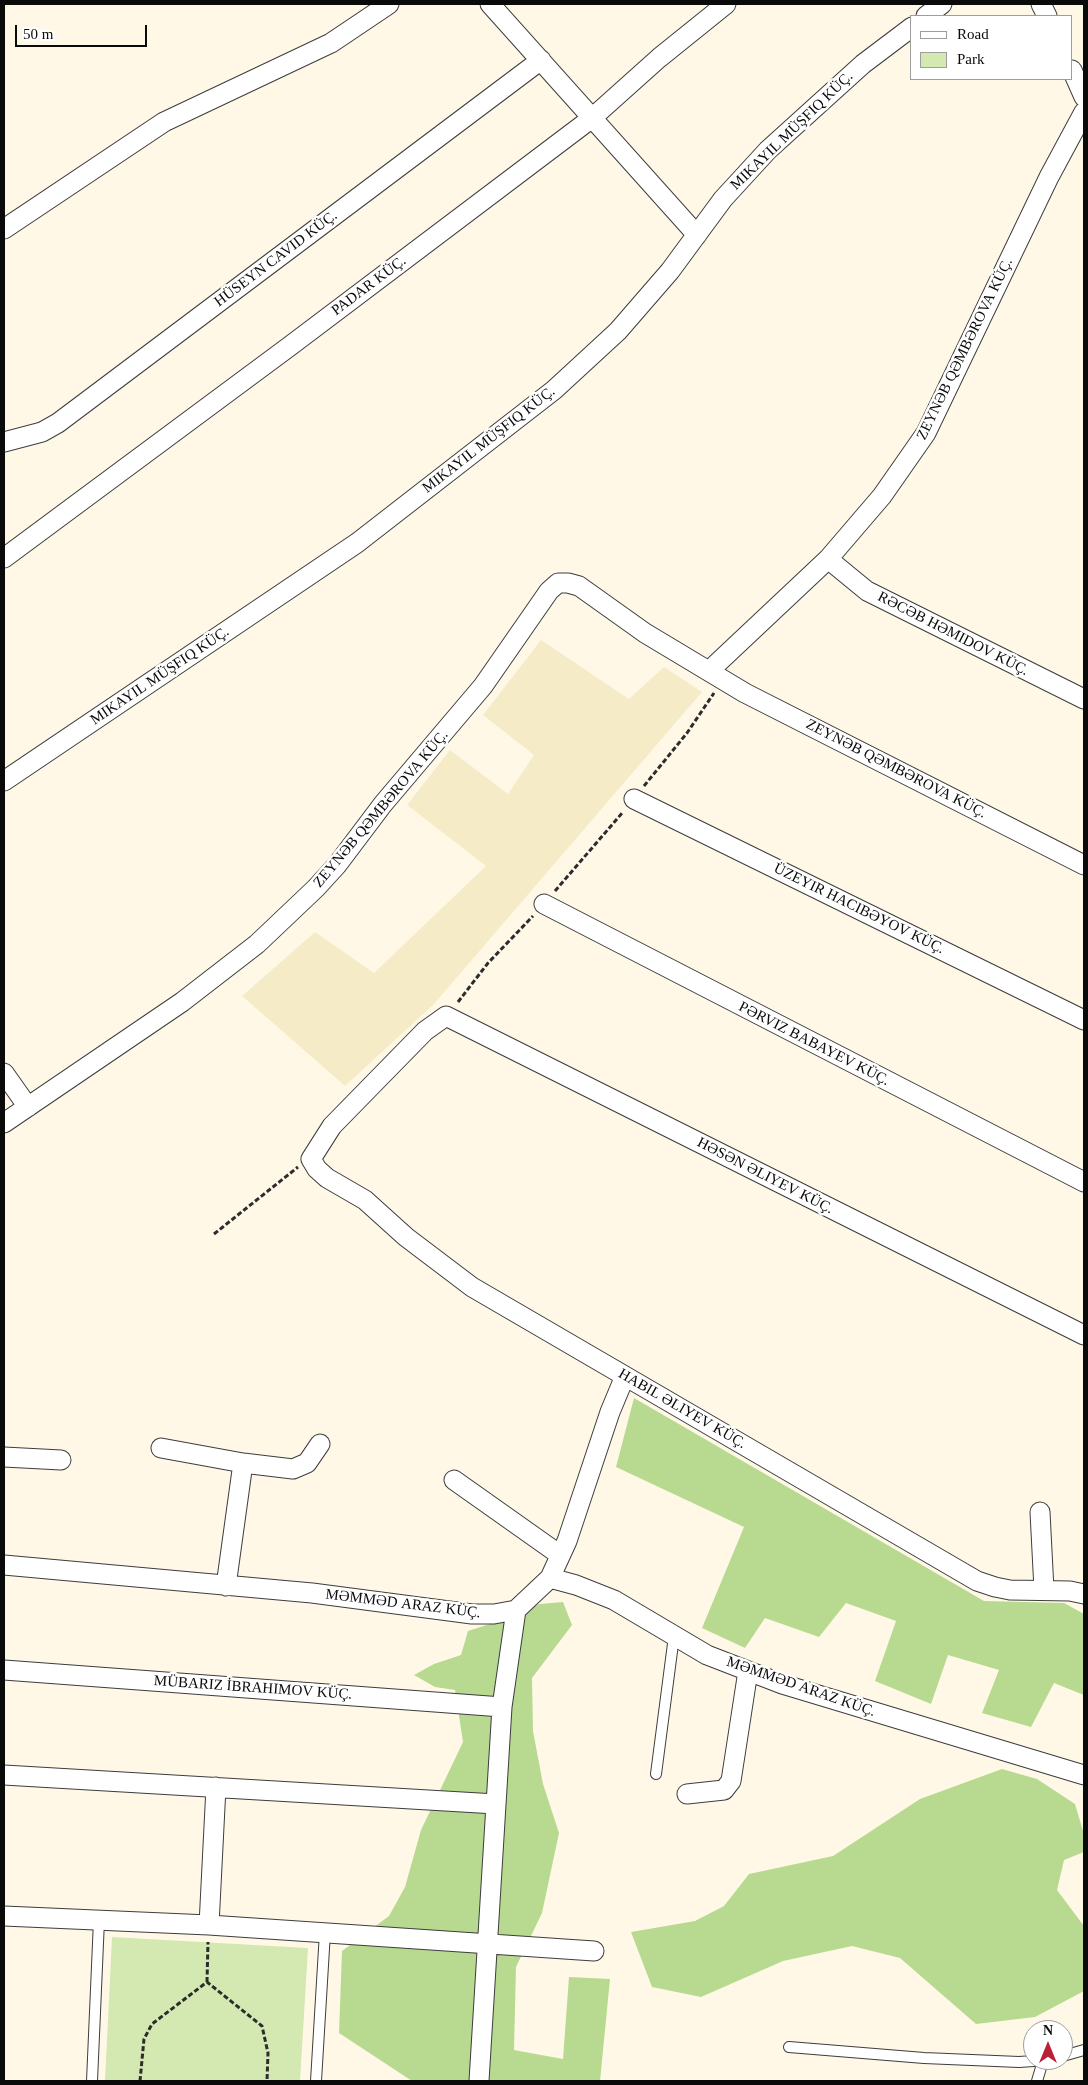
<!DOCTYPE html>
<meta charset="utf-8">
<style>
body{margin:0}
#map{position:relative;width:1088px;height:2085px;overflow:hidden;background:#fff8e7;font-family:Georgia,serif}
canvas{display:block}
.frame{position:absolute;inset:0;border:5px solid #0a0a0a;pointer-events:none}
.legend{position:absolute;left:910px;top:15px;width:162px;height:65px;box-sizing:border-box;background:#fff;border:1px solid #9d9d9d;margin:0;padding:6px 9px;list-style:none;font-size:15px;color:#0a0a0a}
.legend li{display:flex;align-items:center;gap:10px;height:25px}
.legend b{width:25px;border:1px solid #9d9d9d}
.north{position:absolute;left:1023px;top:2020px;width:50px;height:50px;box-sizing:border-box;background:#fff;border:1px solid #9d9d9d;border-radius:50%;rotate:0deg;font-size:14px;font-weight:700;line-height:20px;text-align:center;color:#0a0a0a}
.north::after{content:'';display:block;margin:auto;width:18px;height:22px;background:#bb2036;clip-path:polygon(50% 0,100% 100%,50% 72%,0 100%)}
.scale{position:absolute;left:15px;top:25px;width:132px;height:22px;box-sizing:border-box;border:2px solid #0a0a0a;border-top:0;padding-left:6px;font-size:15px;line-height:18px;white-space:nowrap;color:#0a0a0a;-webkit-text-stroke:4px #fff;paint-order:stroke}
</style>
<div id="map">
<canvas width="1088" height="2085"></canvas>
<div class="frame"></div>
<ul class="legend">
<li><b style="height:6px;background:#fff"></b>Road</li>
<li><b style="height:14px;background:#d3e9b1"></b>Park</li>
</ul>
<div class="north">N</div>
<div class="scale">50 m</div>
</div>
<script>
const c = document.querySelector('canvas').getContext('2d');
c.lineJoin = 'round';
function fillPath(path, color) {
  c.fillStyle = color;
  c.fill(path, 'evenodd');
}
function toPath(rows) {
  const path = new Path2D();
  for (const r of rows) {
    path.moveTo(r[0], r[1]);
    for (let i = 2; i < r.length; i += 2) path.lineTo(r[i], r[i + 1]);
  }
  return path;
}
function trace(path, color, width, dash) {
  c.strokeStyle = color;
  c.lineWidth = width;
  c.lineCap = dash ? 'butt' : 'round';
  c.setLineDash(dash || []);
  c.stroke(path);
}
function write(font, color, halo, rows, align = 'center') {
  c.font = font + ' Georgia,serif';
  c.lineWidth = 5;
  c.setLineDash([]);
  c.textBaseline = 'middle';
  c.strokeStyle = halo;
  c.fillStyle = color;
  for (const [text, x, y, turn = 0] of rows) {
    c.save();
    c.translate(x, y);
    c.rotate((+turn || 0) * Math.PI / 180);
    c.textAlign = isNaN(turn) ? turn : align;
    if (halo) c.strokeText(text, 0, 0);
    c.fillText(text, 0, 0);
    c.restore();
  }
}
fillPath(toPath([
 [541,640,629,699,664,667,702,692,434,1004,345,1086,242,996,315,932,374,973,486,866,407,805,450,750,508,794,534,755,483,715]
]), '#f5ecc7');
fillPath(toPath([
 [112,1937,308,1948,300,2081,105,2081]
]), '#d3e9b1');
fillPath(toPath([
 [634,1398,984,1601,1064,1603,1084,1614,1084,1695,1054,1683,1031,1727,982,1713,999,1670,948,1655,931,1704,875,1681,896,1621,846,1603,819,1637,765,1618,745,1648,702,1628,744,1527,616,1467],
 [563,1602,572,1625,532,1678,533,1731,543,1784,559,1833,542,1913,516,1967,514,2050,563,2059,569,1977,610,1979,600,2081,412,2081,339,2033,342,1951,389,1916,405,1887,421,1830,463,1742,455,1690,435,1687,414,1675,434,1664,461,1655,468,1631,493,1623,540,1604],
 [1002,1769,1037,1779,1075,1804,1084,1834,1084,1852,1064,1860,1057,1890,1084,1926,1084,1991,1035,2017,976,2024,900,1958,852,1946,783,1961,701,1997,652,1987,631,1932,695,1921,724,1906,749,1874,833,1856,920,1799]
]), '#b8da90');
const lane = toPath([
 [656,1774,674,1636],
 [789,2047,924,2058,1019,2062,1048,2060],
 [1063,2056,1084,2050],
 [92,2081,99,1920],
 [316,2081,325,1932],
 [1037,2081,1043,2061]
]);
const street = toPath([
 [490,4,697,235],
 [1041,4,1047,16],
 [926,16,942,4],
 [1072,70,1084,97],
 [4,229,164,122,331,43,389,4],
 [4,442,42,432,58,423,541,60],
 [4,558,290,346,592,118,659,58,726,4],
 [828,559,867,591,1084,699],
 [709,671,828,559,882,496,926,433,1049,177,1084,112],
 [4,781,357,543,554,390,618,331,670,271,723,199,768,150,863,64,912,27],
 [634,799,1084,1020],
 [544,904,1084,1182],
 [4,1073,28,1107],
 [4,1123,182,1002,257,944,316,888,337,865,383,804,483,686,549,591,558,583,568,583,579,586,645,633,745,693,1084,865],
 [1084,1335,446,1016,425,1031,332,1126,311,1159,317,1169,327,1178,365,1200,406,1237,472,1287,977,1581,995,1587,1010,1590,1070,1591,1084,1594],
 [161,1448,243,1463,293,1469,307,1463,320,1444],
 [4,1457,61,1460],
 [454,1480,560,1555],
 [1040,1512,1044,1590],
 [4,1565,312,1593,472,1614,494,1614,516,1610,550,1578,576,1585,614,1600,707,1655,782,1684,1084,1775],
 [550,1578,567,1541,610,1412,625,1376],
 [226,1586,243,1463],
 [4,1670,502,1707],
 [4,1775,496,1804],
 [687,1794,724,1790,731,1781,748,1671],
 [4,1916,209,1925,594,1951],
 [209,1925,216,1787],
 [479,2081,502,1707,516,1610]
]);
trace(lane, '#3d3d3d', 12);
trace(street, '#3d3d3d', 21);
trace(toPath([
 [644,786,687,733,714,693],
 [555,891,623,812],
 [458,1002,488,963,533,916],
 [214,1234,298,1167],
 [207,1982,208,1942],
 [140,2081,144,2039,152,2024,207,1982,262,2026,268,2053,267,2081]
]), '#2c2c2c', 3, [5, 2.5]);
trace(lane, '#fff', 10);
trace(street, '#fff', 19);
write('15px', '#0a0a0a', '#fff', [
 ["MIKAYIL MÜŞFIQ KÜÇ.",792,131,-44],
 ["HÜSEYN CAVID KÜÇ.",276,259,-37],
 ["PADAR KÜÇ.",369,286,-37],
 ["ZEYNƏB QƏMBƏROVA KÜÇ.",965,349,-64],
 ["MIKAYIL MÜŞFIQ KÜÇ.",489,440,-38],
 ["RƏCƏB HƏMIDOV KÜÇ.",953,634,27],
 ["MIKAYIL MÜŞFIQ KÜÇ.",160,676,-34],
 ["ZEYNƏB QƏMBƏROVA KÜÇ.",896,769,27],
 ["ZEYNƏB QƏMBƏROVA KÜÇ.",381,809,-50],
 ["ÜZEYIR HACIBƏYOV KÜÇ.",859,909,26],
 ["PƏRVIZ BABAYEV KÜÇ.",814,1044,27],
 ["HƏSƏN ƏLIYEV KÜÇ.",765,1176,27],
 ["HABIL ƏLIYEV KÜÇ.",682,1409,30],
 ["MƏMMƏD ARAZ KÜÇ.",403,1604,7],
 ["MƏMMƏD ARAZ KÜÇ.",801,1687,19],
 ["MÜBARIZ İBRAHIMOV KÜÇ.",253,1688,4]
]);
</script>
